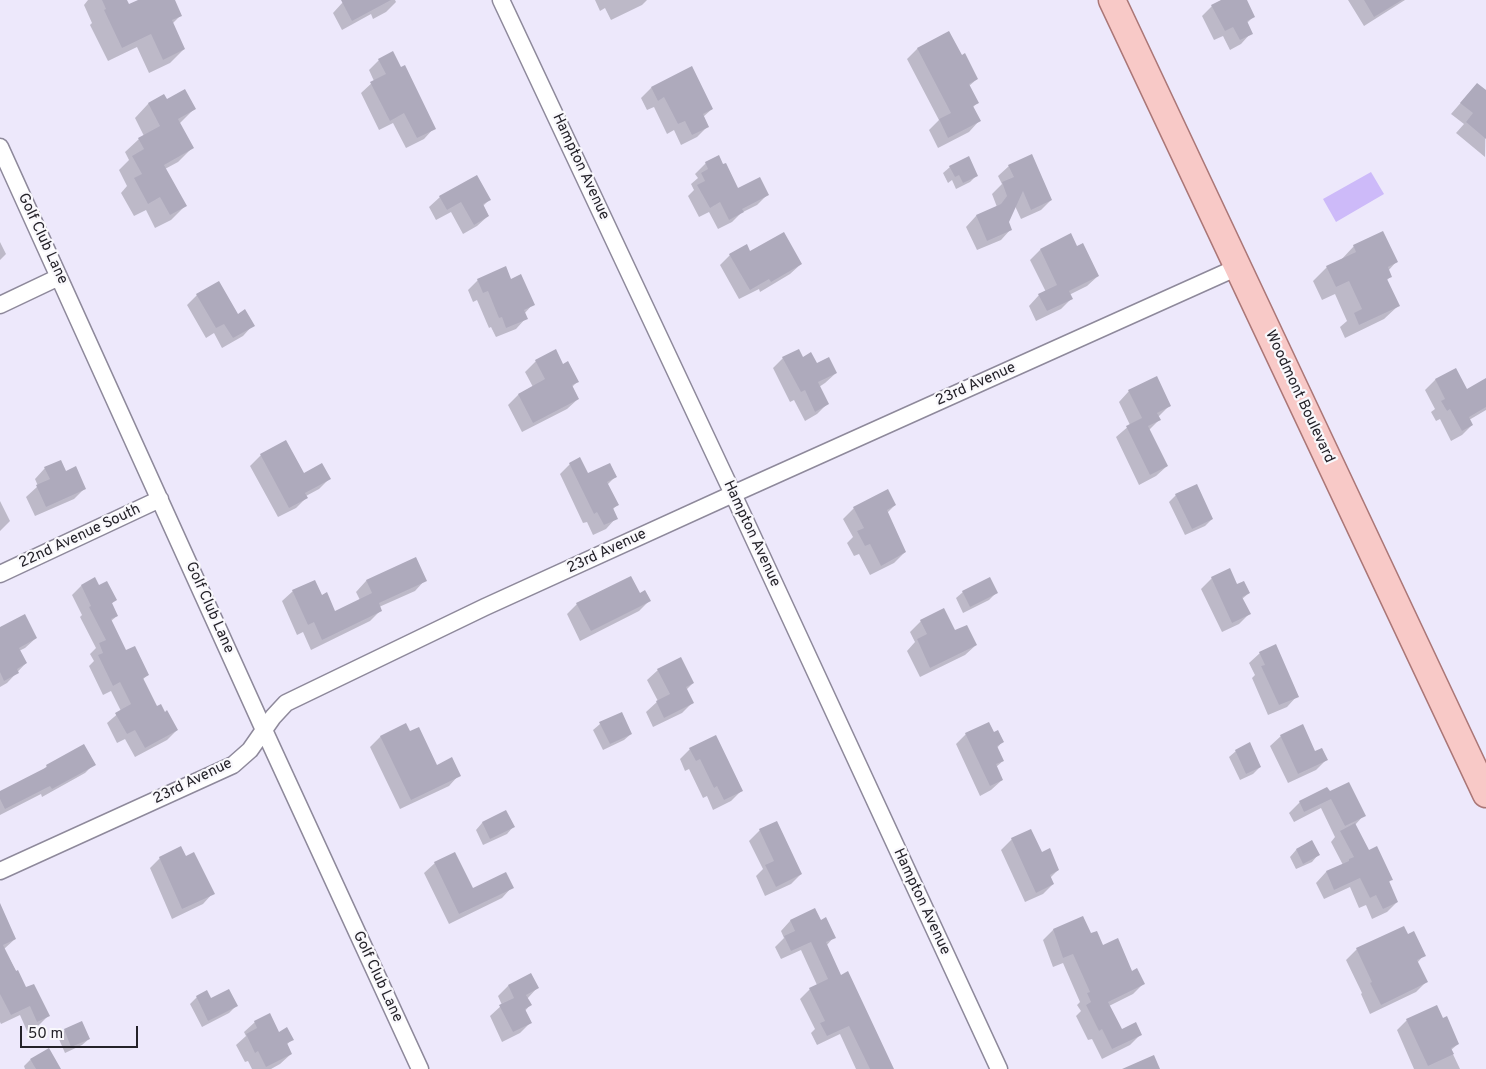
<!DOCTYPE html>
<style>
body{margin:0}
#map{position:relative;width:1486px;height:1069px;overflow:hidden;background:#ede8fb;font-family:Overpass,sans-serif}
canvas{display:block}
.scale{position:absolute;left:20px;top:1026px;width:118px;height:22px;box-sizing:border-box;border:2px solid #242229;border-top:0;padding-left:6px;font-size:15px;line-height:18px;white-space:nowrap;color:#242229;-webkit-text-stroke:4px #f9f8fc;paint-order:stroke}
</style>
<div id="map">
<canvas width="1486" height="1069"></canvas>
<div class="scale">50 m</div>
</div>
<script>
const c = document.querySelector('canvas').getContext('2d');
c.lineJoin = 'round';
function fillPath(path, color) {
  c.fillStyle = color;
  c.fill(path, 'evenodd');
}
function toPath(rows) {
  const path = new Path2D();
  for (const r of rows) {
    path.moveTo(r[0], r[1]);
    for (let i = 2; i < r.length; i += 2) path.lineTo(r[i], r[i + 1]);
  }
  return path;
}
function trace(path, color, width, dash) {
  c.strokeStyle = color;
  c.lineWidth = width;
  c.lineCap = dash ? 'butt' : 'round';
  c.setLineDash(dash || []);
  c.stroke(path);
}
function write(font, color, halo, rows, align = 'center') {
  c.font = font + ' Overpass,sans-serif';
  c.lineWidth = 4.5;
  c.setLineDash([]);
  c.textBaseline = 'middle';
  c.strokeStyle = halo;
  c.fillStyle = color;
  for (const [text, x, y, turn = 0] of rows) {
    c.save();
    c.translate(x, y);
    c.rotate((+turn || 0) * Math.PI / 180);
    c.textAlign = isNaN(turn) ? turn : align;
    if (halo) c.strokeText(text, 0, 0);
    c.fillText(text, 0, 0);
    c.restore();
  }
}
fillPath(toPath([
 [1371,172,1384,194,1336,222,1323,199]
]), '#cdbaf9');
fillPath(toPath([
 [88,0,126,0,129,6,141,0,173,0,181,15,172,24,184,49,170,63,149,73,137,47,108,61,90,25,92,23,84,5],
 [342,0,395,0,396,2,386,12,373,19,371,14,342,30,333,13,343,2],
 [595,0,647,0,642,5,611,20,605,8,600,11],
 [1223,0,1245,0,1254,16,1246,24,1251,33,1241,44,1230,50,1223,36,1214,40,1202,16,1212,6],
 [1348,0,1405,0,1364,26],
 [949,32,961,56,977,79,969,86,977,103,972,108,979,121,969,132,938,148,929,130,939,120,907,59,917,49],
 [379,60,434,128,424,139,406,148,393,123,379,130,361,93,374,81,369,70],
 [691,68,712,109,703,117,708,126,697,137,681,145,674,130,667,134,654,107,647,110,641,98,651,88],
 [1477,84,1486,92,1485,157,1456,133,1464,124,1451,114],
 [164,96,166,101,194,109,179,124,192,148,178,162,165,169,185,206,171,220,155,228,146,210,134,216,121,193,127,186,119,170,129,160,125,152,139,139,144,136,135,118,148,104],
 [718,157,738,189,767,195,757,205,741,213,732,222,718,229,709,212,699,217,688,196,694,190,691,184,698,178,695,174,706,163],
 [1009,166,1051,200,1041,210,1021,219,1015,206,1008,222,1011,229,1001,240,977,250,966,227,976,216,997,207,992,194,1002,184,998,176],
 [950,167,977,175,970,182,956,189,952,180,948,183,943,173],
 [440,197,489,200,482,207,488,216,477,226,463,234,451,212,436,220,429,207],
 [0,242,6,254,0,260],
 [1354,246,1396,262,1388,271,1390,277,1386,281,1398,306,1384,319,1345,338,1340,327,1347,321,1335,294,1322,300,1313,281,1327,267,1340,261],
 [1077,248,1098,276,1087,286,1069,295,1071,299,1061,309,1036,321,1029,306,1039,295,1046,292,1030,260,1040,250],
 [750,252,801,264,790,274,760,292,759,289,739,299,720,265,730,255],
 [478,280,511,280,533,304,524,314,526,318,516,329,496,337,491,327,489,328,477,300,473,302,468,290],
 [197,295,237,315,253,325,243,336,222,348,214,333,206,338,187,305],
 [555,351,563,366,577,382,572,387,578,399,567,409,522,432,508,405,518,395,533,387,525,372,536,361],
 [783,358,802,358,836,373,825,383,819,387,827,404,817,414,805,421,794,400,790,402,773,368],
 [1455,369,1467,390,1486,387,1486,410,1469,420,1472,425,1462,435,1451,441,1440,419,1436,421,1431,412,1435,409,1425,390,1435,380],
 [1129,391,1169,406,1158,417,1159,420,1149,430,1167,466,1156,476,1139,485,1116,437,1130,425,1119,402],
 [286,442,303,475,329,479,319,489,306,496,306,498,296,508,278,517,250,466,261,455],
 [570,464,588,475,615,477,607,485,617,505,612,510,616,518,606,529,593,535,587,522,583,523,560,474],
 [45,468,65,472,85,488,74,499,35,516,26,497,38,486,35,479],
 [888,491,895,505,887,513,905,552,894,563,870,575,859,554,854,556,847,543,853,537,843,519,854,508],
 [1176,495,1212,519,1205,526,1185,535,1169,502],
 [0,501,10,521,0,531],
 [415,559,425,580,415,591,379,607,381,610,370,621,311,650,303,632,297,635,282,601,293,591,321,597,335,612,360,600,356,592,366,581],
 [1229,570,1236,586,1249,593,1242,599,1249,614,1239,624,1222,632,1201,589,1212,578],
 [95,579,99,587,115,600,111,604,117,616,111,621,125,652,148,675,142,680,156,708,177,730,167,740,135,757,125,739,117,743,107,723,121,711,111,691,103,695,89,666,94,661,90,654,96,648,80,617,82,615,72,595,81,586],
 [963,592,996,593,989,600,963,613,956,598],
 [639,594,649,601,639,611,580,641,567,614,577,604],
 [944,610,954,632,976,645,965,655,920,677,907,651,915,642,910,632,921,621],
 [0,629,36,638,25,648,19,651,26,663,7,683,0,687],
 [1260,653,1297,696,1287,707,1268,715,1252,678,1255,675,1249,663],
 [658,670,693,683,686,690,692,703,682,713,653,727,646,712,658,701,647,680],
 [600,724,631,734,624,740,603,750,593,730],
 [406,725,409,733,436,766,459,775,449,786,400,809,370,747,380,737],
 [966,734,993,734,1002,742,997,748,1003,761,996,767,1002,780,991,790,980,796,956,744],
 [1281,736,1315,753,1326,760,1316,770,1288,783,1270,746],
 [690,749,741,791,731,801,713,810,707,796,703,798,689,769,685,771,680,759],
 [1236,751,1260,767,1253,774,1240,780,1229,757],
 [94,764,85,773,42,797,41,794,0,815,0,792,41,772,47,766],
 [1327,789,1329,793,1364,815,1355,825,1369,851,1391,880,1388,883,1397,902,1387,912,1372,919,1366,905,1359,908,1350,887,1324,899,1316,883,1326,872,1343,865,1331,842,1335,837,1321,808,1294,822,1289,813,1300,802],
 [506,812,513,827,507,834,483,845,476,830,482,823],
 [760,830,801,874,791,884,765,896,756,876,763,869,749,841],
 [1012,839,1041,853,1058,870,1050,878,1053,884,1043,894,1025,902,1001,850],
 [1312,842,1318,855,1312,862,1296,869,1290,857,1296,850],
 [160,858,185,858,213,893,203,904,172,919,150,868],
 [435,863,472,890,512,887,502,898,449,924,424,873],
 [815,910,820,922,834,937,826,946,840,976,893,1069,856,1069,840,1034,817,1045,811,1033,815,1029,800,999,810,989,817,985,801,950,781,959,775,947,784,938,781,931,790,921],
 [1083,917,1090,935,1143,984,1133,994,1109,1006,1121,1031,1141,1034,1130,1045,1102,1059,1092,1039,1088,1040,1076,1016,1081,1011,1077,1005,1080,1002,1063,963,1053,967,1043,940,1053,930],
 [0,920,15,939,4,949,26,989,48,1016,39,1025,27,1031,20,1015,1,1024,0,1022],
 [1408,936,1424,955,1417,963,1426,982,1416,992,1370,1014,1361,994,1362,993,1346,960,1357,949],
 [508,986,537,988,527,999,530,1005,525,1011,531,1022,520,1033,502,1042,490,1016,502,1005,498,996],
 [197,997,210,999,236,1006,229,1013,202,1027,190,1004],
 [1443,1019,1458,1044,1451,1050,1460,1069,1414,1069,1397,1030,1407,1020],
 [255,1022,292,1040,286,1045,291,1054,280,1064,271,1069,252,1069,248,1061,245,1062,236,1045,246,1036,244,1032],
 [65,1030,89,1039,82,1045,65,1053,58,1037],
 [30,1060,59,1069,25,1069,24,1066]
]), '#0003');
fillPath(toPath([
 [102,0,127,0,129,4,138,0,175,0,182,16,172,20,185,49,163,60,151,34,122,48,104,10,106,9],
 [341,0,391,0,352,21],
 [1221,0,1247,0,1255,17,1247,21,1253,34,1240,40,1233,27,1225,31,1211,5],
 [1364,0,1402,0,1374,17],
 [949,31,962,55,965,53,978,79,969,84,979,103,973,106,981,121,948,138,939,119,951,113,917,48],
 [393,51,401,67,405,65,436,129,417,138,404,113,390,121,370,82,386,74,378,59],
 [692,66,713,109,703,114,709,127,692,135,685,121,678,124,664,97,658,101,651,87],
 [1477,83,1486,90,1486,139,1466,122,1473,113,1460,103],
 [185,89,196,109,178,119,194,148,164,165,187,206,170,215,160,197,148,204,134,178,142,174,132,156,144,149,138,138,160,126,148,103,164,94,167,99],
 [1032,154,1052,200,1031,210,1023,191,1009,222,1012,230,987,241,976,215,1001,204,1007,196,1002,182,1014,177,1008,165],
 [719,155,723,164,726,163,738,188,760,177,769,195,742,209,744,212,729,220,720,202,710,208,697,185,705,181,701,173,708,169,705,162],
 [969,156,978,176,963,183,959,175,955,177,949,166],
 [477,175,491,200,483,204,489,216,474,225,461,202,447,210,439,196],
 [1383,231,1398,262,1388,267,1392,277,1387,279,1400,306,1359,325,1354,313,1362,309,1349,281,1336,287,1326,266,1356,252,1353,245],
 [784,232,802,264,771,282,769,279,750,290,729,254,747,244,750,251],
 [1071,233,1077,246,1083,243,1099,276,1069,291,1073,299,1047,311,1038,294,1057,285,1040,249],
 [506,266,511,279,521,274,535,305,524,310,528,319,506,328,502,317,499,318,488,291,483,293,477,279],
 [219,281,238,314,245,309,255,326,233,338,224,324,216,328,196,294],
 [556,349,563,364,568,361,579,382,572,385,579,399,533,423,518,394,545,379,535,360],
 [799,349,803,357,811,352,817,363,829,357,837,373,818,382,829,404,815,412,805,390,801,392,782,357],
 [1456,368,1467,389,1486,378,1486,407,1469,417,1473,425,1462,431,1450,409,1447,411,1441,401,1445,399,1435,379],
 [1157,376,1171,406,1157,413,1161,420,1148,426,1168,466,1150,475,1126,426,1142,418,1128,390],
 [286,440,304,473,322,463,331,479,305,493,308,498,289,508,260,454],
 [580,457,588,473,610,463,617,477,607,482,619,505,613,508,618,519,604,525,597,512,594,514,569,463],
 [61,460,66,471,76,466,86,489,46,507,36,485,50,479,44,467],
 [1197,484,1213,519,1192,529,1175,494],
 [888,489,896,505,887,510,906,552,881,566,870,544,865,546,857,531,864,528,853,507],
 [416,557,427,581,379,603,382,611,322,640,314,622,308,625,292,590,315,580,322,595,327,592,335,611,372,593,366,580],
 [1230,568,1237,584,1244,581,1250,593,1242,597,1251,614,1232,623,1211,577],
 [631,576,640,593,645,590,651,601,591,631,576,603],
 [95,577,99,585,107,581,117,600,112,603,118,616,111,619,126,650,135,646,149,675,143,678,157,706,161,704,165,712,167,710,178,730,145,748,135,730,127,734,115,713,131,704,120,682,113,686,98,655,103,653,99,643,106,640,89,607,91,606,81,585],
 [990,577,998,593,970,607,962,591],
 [944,608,955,630,967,625,977,645,930,668,917,639,927,634,920,620],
 [25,614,37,638,19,648,27,663,17,669,19,673,4,681,0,672,0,627],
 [1276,644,1299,697,1279,705,1261,666,1265,665,1259,652],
 [681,657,694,683,686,687,694,703,664,718,656,701,670,694,657,669],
 [622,712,632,734,610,744,599,722],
 [989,722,994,732,998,730,1004,742,997,746,1004,761,996,764,1003,780,990,786,965,733],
 [406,723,410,731,419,727,437,765,452,757,461,776,411,800,380,736],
 [1303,724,1315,751,1322,748,1328,760,1298,774,1280,735],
 [716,735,743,791,724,800,717,786,714,788,700,759,696,761,689,748],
 [1250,742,1261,767,1246,774,1235,750],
 [84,744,96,765,52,789,50,786,5,809,0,799,0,791,47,767,46,765],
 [1349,782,1366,816,1345,826,1331,799,1304,812,1299,801,1327,787,1330,791],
 [506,810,515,827,490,839,482,822],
 [777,821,802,874,776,887,765,865,774,861,759,829],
 [1355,823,1369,850,1377,846,1393,880,1389,881,1398,902,1383,909,1376,895,1370,898,1360,878,1334,890,1326,871,1349,861,1349,859,1354,857,1340,831],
 [1031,829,1042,852,1050,848,1059,870,1050,875,1054,884,1036,893,1011,838],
 [1312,840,1320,855,1303,864,1296,849],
 [181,846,186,856,194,852,215,894,182,909,159,857],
 [455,852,473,888,506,872,514,888,459,914,434,862],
 [0,903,16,939,3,945,16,971,18,970,26,987,34,984,50,1016,37,1022,30,1006,11,1015,0,994],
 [815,908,821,920,826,917,836,938,826,942,841,975,848,971,894,1069,870,1069,849,1026,827,1036,820,1023,825,1021,809,988,828,979,811,942,791,951,784,936,795,931,790,920],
 [1083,916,1091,933,1097,931,1103,945,1118,938,1132,971,1137,968,1145,984,1108,1002,1122,1029,1136,1022,1142,1035,1112,1049,1102,1029,1099,1031,1086,1005,1091,1002,1087,993,1090,992,1073,954,1063,958,1053,929],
 [1404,926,1408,934,1414,931,1426,956,1417,960,1428,982,1381,1005,1370,983,1372,982,1356,948],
 [531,973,539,988,526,995,532,1005,525,1009,532,1023,513,1032,499,1005,514,998,508,985],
 [229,989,238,1006,208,1021,196,996,207,990,211,998],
 [1437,1005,1443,1018,1447,1016,1459,1044,1451,1048,1454,1054,1428,1066,1406,1019],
 [270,1013,279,1032,287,1027,294,1040,287,1043,292,1054,266,1067,258,1051,255,1053,246,1034,257,1028,254,1021],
 [82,1021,90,1039,71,1047,64,1029],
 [49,1048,61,1069,36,1069,30,1059],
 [1154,1055,1160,1069,1122,1069]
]), '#aeaabc');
const street = toPath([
 [501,0,733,494,999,1069],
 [0,147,264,730,420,1069],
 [0,305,59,277],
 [0,574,160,499],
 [0,871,233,765,250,750,273,717,286,703,485,607,733,494,1238,267]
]);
const primary = toPath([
 [1112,0,1486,794]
]);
trace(street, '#8e899b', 19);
trace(primary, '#ab7777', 29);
trace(street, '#fff', 16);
trace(primary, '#f8c9c7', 26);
write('15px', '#242229', '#f9f8fc', [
 ["Hampton Avenue",580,167,65],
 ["Golf Club Lane",42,239,65],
 ["23rd Avenue",976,385,-24],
 ["Woodmont Boulevard",1299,397,65],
 ["Hampton Avenue",751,534,65],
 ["22nd Avenue South",80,537,-25],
 ["23rd Avenue",607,552,-25],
 ["Golf Club Lane",209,608,66],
 ["23rd Avenue",193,782,-26],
 ["Hampton Avenue",921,902,65],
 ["Golf Club Lane",377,977,65]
]);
</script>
